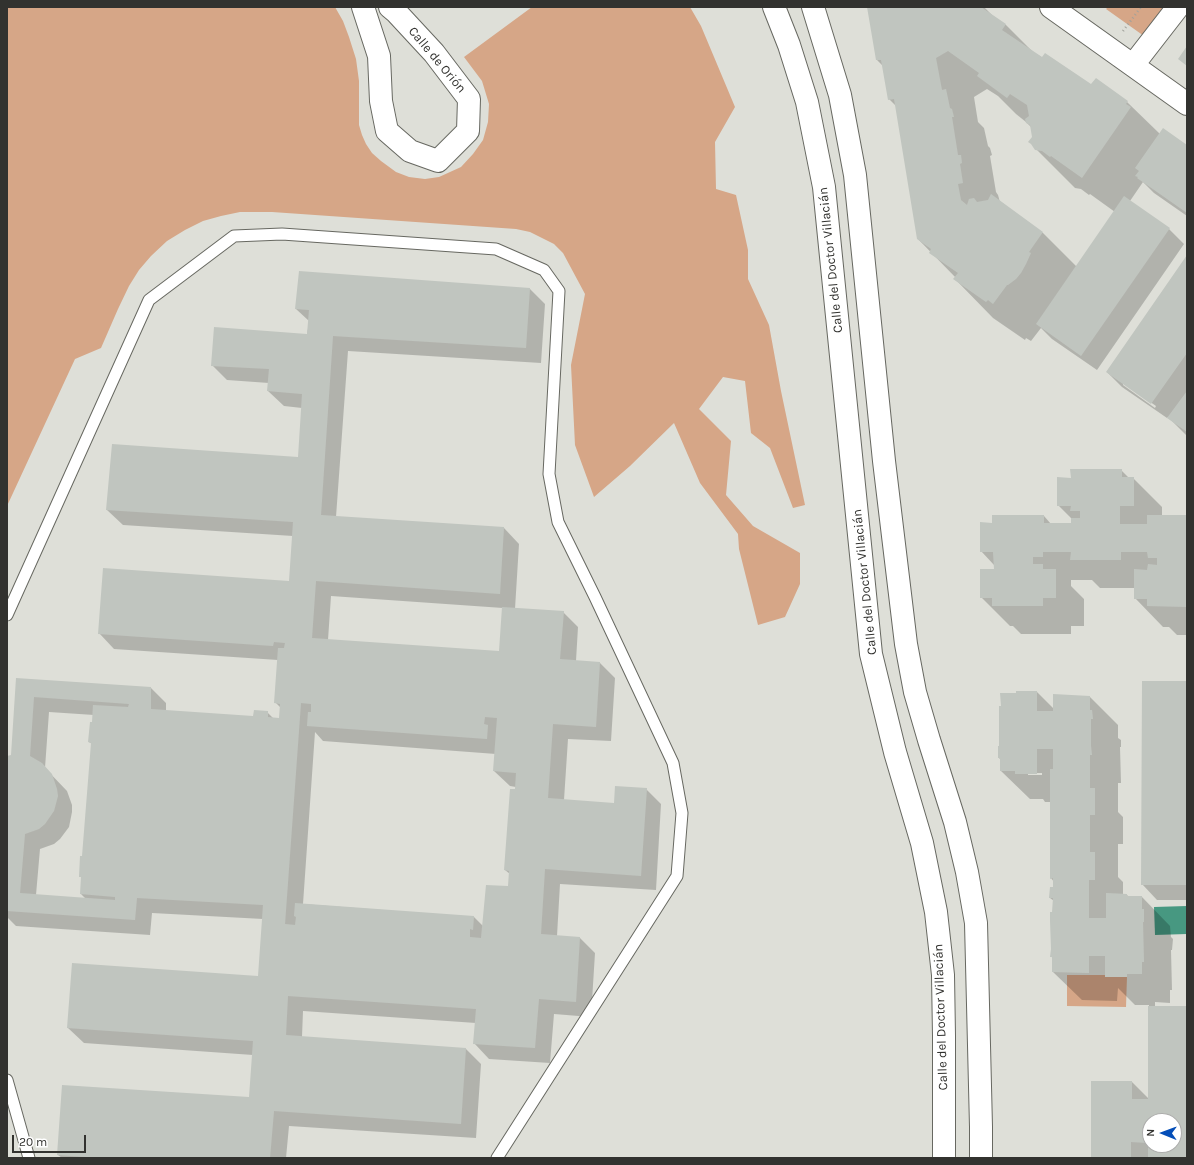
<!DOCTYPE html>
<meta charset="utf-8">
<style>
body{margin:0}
#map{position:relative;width:1194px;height:1165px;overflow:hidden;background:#dedfd8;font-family:Karla,sans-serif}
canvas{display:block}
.frame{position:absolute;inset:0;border:8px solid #32322f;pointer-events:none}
.north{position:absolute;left:1142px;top:1113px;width:40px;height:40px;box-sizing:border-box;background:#fff;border:1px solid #adadac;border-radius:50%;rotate:271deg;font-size:11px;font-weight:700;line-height:16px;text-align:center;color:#32322f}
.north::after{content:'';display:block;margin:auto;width:14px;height:18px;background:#044eb8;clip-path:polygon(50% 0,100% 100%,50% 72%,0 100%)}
.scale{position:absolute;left:12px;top:1135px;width:74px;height:18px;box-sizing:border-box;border:2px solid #32322f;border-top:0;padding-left:5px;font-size:12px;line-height:14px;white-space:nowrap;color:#32322f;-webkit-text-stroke:3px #fff;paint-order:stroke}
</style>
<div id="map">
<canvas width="1194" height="1165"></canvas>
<div class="frame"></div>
<div class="north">N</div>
<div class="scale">20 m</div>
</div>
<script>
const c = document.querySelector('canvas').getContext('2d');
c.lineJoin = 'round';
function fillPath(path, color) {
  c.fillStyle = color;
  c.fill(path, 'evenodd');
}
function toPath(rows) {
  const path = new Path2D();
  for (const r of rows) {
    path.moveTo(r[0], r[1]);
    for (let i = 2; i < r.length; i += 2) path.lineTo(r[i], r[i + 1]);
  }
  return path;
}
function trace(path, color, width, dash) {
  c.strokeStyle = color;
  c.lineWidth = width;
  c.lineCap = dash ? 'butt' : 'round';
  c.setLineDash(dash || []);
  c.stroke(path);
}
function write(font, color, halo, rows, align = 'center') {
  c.font = font + ' Karla,sans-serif';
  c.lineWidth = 4;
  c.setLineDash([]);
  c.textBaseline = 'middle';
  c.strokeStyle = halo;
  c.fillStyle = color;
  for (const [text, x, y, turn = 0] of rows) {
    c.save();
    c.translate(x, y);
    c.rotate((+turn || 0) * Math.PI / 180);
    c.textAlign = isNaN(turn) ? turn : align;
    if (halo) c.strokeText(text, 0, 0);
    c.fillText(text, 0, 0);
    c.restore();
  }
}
fillPath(toPath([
 [7,7,335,7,343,21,349,37,356,59,359,81,359,125,362,135,366,144,372,153,381,161,396,172,409,177,425,179,439,177,461,167,473,154,483,140,488,122,489,104,482,81,464,57,532,7,690,7,701,26,735,107,715,142,716,189,736,195,748,250,748,279,769,325,781,391,805,505,793,508,770,448,751,433,745,381,723,377,699,409,731,441,726,495,753,526,800,553,800,584,785,617,758,625,739,549,738,534,700,483,674,423,630,466,594,497,575,445,571,365,585,294,563,253,554,244,530,232,516,229,272,212,240,212,221,216,203,221,185,230,167,241,151,256,139,270,129,286,118,309,101,348,75,359,7,506],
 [1108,7,1175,7,1151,41,1106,9],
 [1067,975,1105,975,1127,977,1126,1007,1067,1006]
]), '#d6a687');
fillPath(toPath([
 [1187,906,1187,934,1155,935,1154,907]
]), '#479881');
fillPath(toPath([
 [868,7,984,7,993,16,1006,25,1033,52,1091,86,1127,102,1160,134,1187,146,1187,216,1154,193,1143,182,1130,201,1169,229,1184,244,1097,370,1052,339,1041,328,1031,341,1026,338,1025,340,993,318,955,279,956,278,918,239,897,107,889,99,883,66,877,60],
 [987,89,998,96,1016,114,1026,122,1032,128,1036,149,1075,188,1081,189,1089,195,1090,194,1115,212,1077,267,1043,233,1000,202,998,195,996,192,990,156,992,155,990,148,988,146,984,128,978,122,974,97],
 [1187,257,1187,436,1168,417,1167,418,1122,387,1107,372],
 [1123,383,1156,406,1155,408,1123,385],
 [530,289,545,304,541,363,348,351,336,517,504,528,519,544,515,609,563,612,578,627,576,661,600,663,615,678,611,741,568,739,564,800,615,804,646,789,661,804,656,890,560,884,557,936,580,938,595,953,591,1017,554,1014,550,1063,489,1059,474,1043,476,1023,303,1011,302,1037,466,1049,481,1064,476,1138,289,1126,286,1158,62,1158,58,1155,250,1098,253,1055,84,1043,68,1028,259,977,263,919,152,913,150,935,16,926,7,917,7,757,12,756,17,679,151,688,166,703,166,711,254,717,267,712,274,719,280,719,281,708,275,702,278,660,114,649,99,633,290,582,293,536,123,525,107,510,299,458,302,408,284,406,268,391,269,383,227,380,212,365,307,335,309,321,296,309],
 [331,596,503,608,500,652,328,640],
 [49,712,94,715,89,742,92,744,83,857,80,876,82,879,81,894,86,899,36,895,40,849,54,844,60,839,69,827,72,812,72,805,67,791,45,768],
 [315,732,323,741,496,754,494,771,510,786,516,787,516,790,505,870,510,874,509,887,483,926,474,917,303,904],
 [1121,470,1129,478,1133,478,1162,507,1162,516,1187,516,1187,635,1177,635,1169,627,1163,627,1135,598,1135,588,1100,588,1092,580,1071,580,1071,586,1084,599,1084,626,1071,626,1071,634,1021,634,1013,626,1010,626,981,597,995,570,994,565,981,551,993,524,1044,516,1051,524,1072,524,1072,519,1058,505,1072,479],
 [1187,682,1187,900,1157,900,1142,884],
 [1037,692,1054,709,1090,697,1118,725,1118,738,1121,740,1121,747,1120,747,1121,783,1118,783,1118,812,1123,817,1123,844,1118,844,1118,877,1123,882,1123,895,1127,895,1129,897,1142,897,1170,926,1171,937,1173,939,1172,950,1171,950,1172,990,1170,990,1170,1003,1155,1002,1155,1007,1187,1007,1187,1158,1092,1158,1132,1082,1149,1099,1149,1005,1135,1005,1118,988,1117,1001,1082,1000,1053,972,1053,959,1051,956,1054,901,1050,898,1054,888,1054,882,1051,878,1051,802,1045,802,1043,799,1030,799,1001,771,1001,760,999,758,1002,707,1017,694],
 [1028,773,1042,773,1042,775,1028,775],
 [1150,1121,1174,1121,1174,1145,1150,1145]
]), '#0003');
fillPath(toPath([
 [867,7,981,7,1006,24,1002,30,1042,57,1045,53,1091,84,1096,78,1128,101,1126,104,1131,107,1082,178,1051,156,1050,157,1042,151,1035,150,1031,144,1028,142,1032,137,1030,125,1026,123,1025,119,1029,116,1027,105,1010,94,1007,98,977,76,979,73,948,51,936,58,942,90,946,89,950,108,952,109,954,117,952,117,958,155,961,155,962,163,960,164,963,183,958,184,961,200,967,205,969,199,974,198,977,202,988,200,991,194,1043,232,1029,252,1031,253,1026,264,1021,273,1016,279,1008,285,1007,285,993,304,988,300,986,302,953,279,958,273,929,253,931,249,917,239,894,99,888,100,881,60,876,60],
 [1187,46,1187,66,1178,59],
 [1163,128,1187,145,1187,213,1137,178,1138,177,1135,176,1139,171,1135,168],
 [1124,196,1170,228,1081,356,1036,324],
 [1187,255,1187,353,1151,404,1106,372],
 [299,271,530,288,526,348,333,336,321,515,504,527,500,594,316,581,312,638,499,651,502,607,564,611,560,659,600,662,596,727,553,724,548,798,614,803,615,786,647,788,641,876,545,869,541,934,580,937,576,1002,539,999,535,1048,473,1044,476,1009,288,996,286,1035,466,1048,461,1124,274,1111,270,1158,100,1158,57,1155,62,1085,249,1097,253,1041,67,1028,72,963,258,976,263,905,137,898,135,920,7,911,7,756,11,755,16,678,151,687,151,709,253,716,254,710,268,711,268,717,279,718,280,704,274,703,278,648,284,648,285,643,274,642,273,646,98,634,103,568,289,581,293,522,106,510,112,444,298,457,302,394,267,391,269,369,211,366,214,327,307,334,309,310,295,309],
 [34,697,129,704,128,707,93,705,92,722,90,722,88,742,91,743,82,856,80,856,79,877,81,877,80,894,115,897,115,900,20,893,25,834,39,829,45,824,54,811,58,796,57,789,52,774,42,763,30,756],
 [301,703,311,704,311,712,308,712,307,726,487,739,488,725,484,724,485,717,497,718,493,771,516,773,515,789,510,789,504,870,509,871,508,886,486,885,481,938,470,937,470,929,473,930,474,916,295,903,294,916,296,917,295,925,285,924],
 [1187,391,1187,432,1167,418],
 [1070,469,1122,469,1122,477,1134,477,1134,506,1120,506,1120,524,1147,524,1147,515,1187,515,1187,607,1147,606,1147,599,1134,599,1134,569,1147,570,1148,564,1157,565,1157,558,1148,558,1147,552,1121,552,1121,560,1070,560,1071,552,1043,552,1043,557,1033,557,1033,564,1043,564,1043,569,1056,569,1056,598,1043,598,1043,606,992,606,992,598,980,598,980,569,994,569,993,552,980,552,980,522,992,523,992,515,1044,515,1044,523,1071,523,1071,518,1080,518,1080,511,1070,511,1071,506,1057,506,1057,477,1071,478],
 [1142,681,1187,681,1187,885,1141,885],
 [1016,691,1037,691,1037,711,1053,711,1053,694,1090,696,1090,710,1092,710,1093,719,1091,719,1091,746,1092,755,1090,755,1090,788,1095,788,1095,815,1090,815,1090,852,1095,852,1095,880,1089,880,1089,918,1106,918,1106,893,1127,894,1127,896,1142,896,1142,909,1144,909,1144,922,1143,922,1144,962,1142,962,1142,974,1127,974,1127,977,1105,977,1105,956,1089,956,1089,973,1052,972,1052,957,1050,957,1051,949,1050,921,1050,912,1052,912,1053,898,1049,898,1050,887,1053,887,1053,878,1050,879,1050,769,1053,769,1053,749,1037,749,1037,774,1015,774,1015,771,1000,771,1000,758,998,758,998,746,999,746,999,706,1001,706,1000,693,1016,693],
 [1148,1006,1187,1006,1187,1158,1148,1158,1148,1143,1131,1142,1131,1158,1091,1158,1091,1081,1132,1081,1132,1099,1148,1099],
 [1150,1121,1174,1121,1174,1145,1150,1145]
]), '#c0c5bf');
const service = toPath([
 [7,615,149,300,234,236,282,234,496,249,544,270,559,291,549,474,558,522,595,597,673,763,682,813,677,876,497,1158],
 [7,1080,29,1158]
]);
const minor = toPath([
 [363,7,379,56,381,101,387,131,410,151,438,161,468,131,469,99,434,53,396,12,390,7],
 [1051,7,1187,104],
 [1133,65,1178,7]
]);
const tertiary = toPath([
 [774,7,789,45,807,102,824,187,871,654,895,752,922,843,936,912,943,975,944,1036,944,1158],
 [813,7,840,95,855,175,884,461,906,644,915,692,929,740,955,822,967,872,976,923,981,1127,981,1158]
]);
trace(service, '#676861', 13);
trace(minor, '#676861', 24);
trace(tertiary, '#676861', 24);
trace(toPath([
 [1123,31,1141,7]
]), '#a0a19b', 2.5, [1, 3]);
trace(service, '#fff', 11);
trace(minor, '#fff', 22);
trace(tertiary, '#fff', 22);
write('13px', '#32322f', '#fff', [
 ["Calle de Orión",437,60,50],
 ["Calle del Doctor Villacián",831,260,-96],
 ["Calle del Doctor Villacián",865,582,-96],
 ["Calle del Doctor Villacián",941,1017,-92]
]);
</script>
